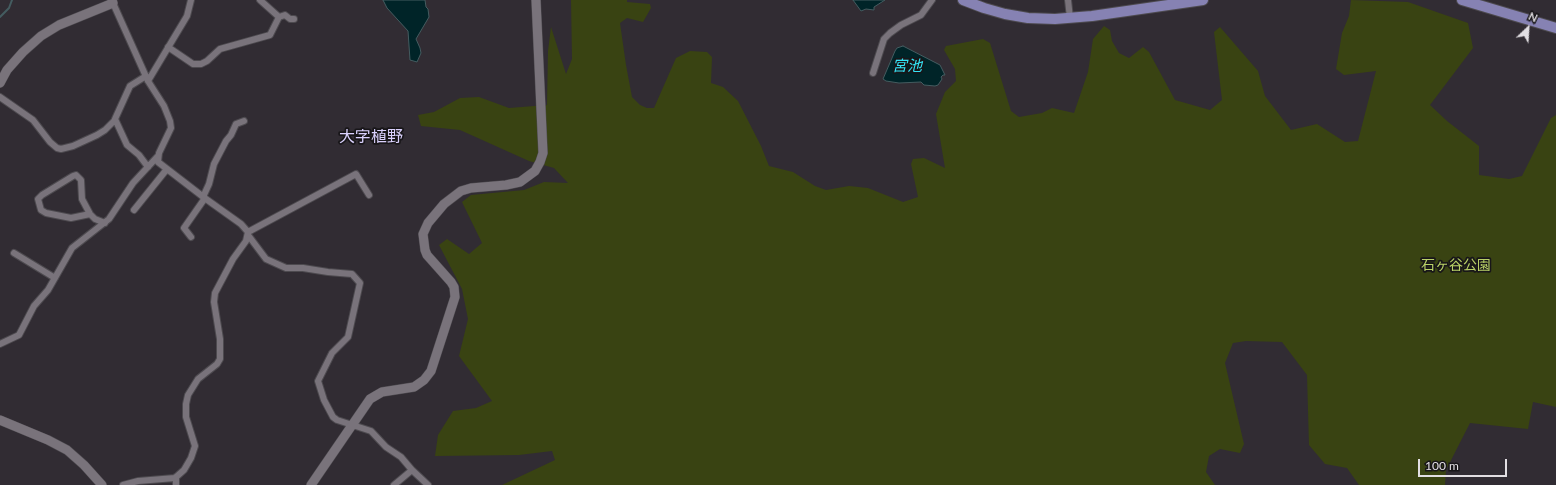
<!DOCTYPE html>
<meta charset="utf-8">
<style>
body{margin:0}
#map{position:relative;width:1556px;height:485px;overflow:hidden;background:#312c33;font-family:Lato,sans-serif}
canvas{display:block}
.north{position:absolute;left:1508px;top:8px;width:40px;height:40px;-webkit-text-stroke:3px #181619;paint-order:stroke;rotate:25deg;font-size:11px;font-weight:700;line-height:16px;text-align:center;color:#e2dfe3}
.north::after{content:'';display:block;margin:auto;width:14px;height:18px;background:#e2dfe3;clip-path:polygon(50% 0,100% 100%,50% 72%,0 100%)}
.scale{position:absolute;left:1418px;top:459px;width:89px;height:18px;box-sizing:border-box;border:2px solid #e2dfe3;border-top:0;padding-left:5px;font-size:12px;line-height:14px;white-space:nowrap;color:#e2dfe3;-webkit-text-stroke:3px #181619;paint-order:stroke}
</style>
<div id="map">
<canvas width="1556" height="485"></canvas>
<div class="north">N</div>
<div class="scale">100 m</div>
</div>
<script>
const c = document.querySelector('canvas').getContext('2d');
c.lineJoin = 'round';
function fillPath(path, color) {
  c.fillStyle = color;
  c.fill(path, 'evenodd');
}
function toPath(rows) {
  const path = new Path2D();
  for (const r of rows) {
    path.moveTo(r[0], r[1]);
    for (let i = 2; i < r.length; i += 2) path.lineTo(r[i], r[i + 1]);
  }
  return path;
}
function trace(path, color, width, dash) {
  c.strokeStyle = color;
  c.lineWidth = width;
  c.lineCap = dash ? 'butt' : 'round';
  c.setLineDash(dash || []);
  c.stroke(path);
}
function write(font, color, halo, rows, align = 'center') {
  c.font = font + ' Lato,"Noto Sans JP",sans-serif';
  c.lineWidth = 3.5;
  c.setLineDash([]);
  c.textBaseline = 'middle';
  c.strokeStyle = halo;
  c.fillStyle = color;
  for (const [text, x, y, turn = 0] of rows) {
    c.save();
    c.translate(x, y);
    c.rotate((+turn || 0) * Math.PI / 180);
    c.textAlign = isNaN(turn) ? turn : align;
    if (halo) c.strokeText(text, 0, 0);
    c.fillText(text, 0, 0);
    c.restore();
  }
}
fillPath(toPath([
 [571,0,627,0,627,2,650,4,651,8,643,22,627,18,620,23,626,65,632,97,640,105,647,108,654,108,676,58,690,51,707,52,712,57,711,83,723,87,738,101,761,146,769,166,793,172,815,186,826,190,849,186,868,188,903,202,918,197,911,164,913,159,924,158,945,168,936,114,945,92,956,81,955,69,944,50,946,46,983,39,990,43,1011,111,1019,117,1042,113,1052,108,1074,113,1088,72,1093,39,1104,26,1110,30,1112,41,1119,53,1129,58,1143,47,1149,52,1175,100,1210,110,1222,100,1214,32,1220,27,1258,71,1265,96,1291,130,1317,124,1345,142,1358,141,1376,71,1344,75,1336,69,1342,33,1349,16,1351,0,1408,2,1468,23,1473,48,1430,105,1447,121,1479,146,1479,175,1509,179,1522,176,1551,118,1556,115,1556,407,1533,402,1528,429,1470,423,1446,470,1445,485,1359,485,1347,468,1325,464,1309,445,1307,375,1282,342,1246,341,1233,343,1225,363,1244,444,1240,453,1220,449,1209,456,1206,472,1215,485,502,485,555,460,552,451,519,455,435,456,438,435,453,411,476,408,492,401,459,356,468,319,462,289,439,245,447,239,469,254,482,243,462,202,471,195,524,190,544,182,568,183,554,168,529,161,460,130,421,126,418,115,434,112,460,98,479,97,509,108,547,105,548,51,551,27,566,74,572,59]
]), '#394312');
const water = toPath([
 [383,0,425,0,426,7,428,9,429,17,416,39,420,48,421,53,417,62,410,60,408,31,387,8,383,0],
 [853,0,885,0,874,7,874,10,866,9,861,11,853,0],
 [903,46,940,65,945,75,943,75,941,77,942,79,938,85,935,86,924,85,921,82,899,83,886,81,883,79,895,51,897,48,903,46]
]);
fillPath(water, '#002428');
trace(water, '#445c60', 1);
trace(toPath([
 [0,17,9,8,12,0]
]), '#445c60', 2);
const street = toPath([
 [260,0,279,17,285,15,290,19,294,19],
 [1068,0,1070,18],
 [113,3,148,81,164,106,170,121,171,128,159,153,158,162,206,199,241,224,248,232,246,241,233,259,215,293,214,302,220,339,220,359,217,364,198,379,188,395,186,404,186,417,195,446,191,458,184,470,175,478,138,481,123,485],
 [168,47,193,64,201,64,207,61,220,49,270,35,279,17],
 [873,73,884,39,890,33,901,25,921,15,932,0],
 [146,76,130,86,115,119,127,145,139,155,148,167],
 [148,81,187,16,191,0],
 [0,97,33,120,50,142,57,148,61,149,73,146,97,135,105,130,115,120],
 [203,197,209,184,214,164,226,141,231,135,236,124,244,121],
 [134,210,167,169],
 [90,214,71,218,46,213,41,210,38,199,42,195,73,176,76,175,81,180,82,199,90,214,95,219,105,223],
 [248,232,356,174,369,195],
 [248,235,266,259,286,268,303,268,328,272,352,274,360,283,348,337,332,353,318,381,324,400,333,417,337,420,371,431,386,447,401,457,412,470,428,485],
 [191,237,184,228,205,198],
 [14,253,55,278],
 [0,344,19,335,34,306,48,290,72,248,109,219,133,183,158,156],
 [176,485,176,477],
 [394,485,412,470]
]);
const secondary = toPath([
 [0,83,7,70,23,52,41,36,59,25,113,3,112,0],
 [0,420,48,440,67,450,84,465,102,485],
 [311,485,370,399,382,392,414,387,424,380,431,371,455,297,454,287,451,282,427,255,425,250,423,234,428,223,444,204,461,191,471,188,506,185,520,182,535,171,540,162,543,153,536,0]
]);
const primary = toPath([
 [963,0,984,8,1005,14,1028,18,1055,19,1092,16,1203,0],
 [1462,0,1556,28]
]);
trace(street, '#4d4a4f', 8);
trace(secondary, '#4d4a4f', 10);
trace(primary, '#4d4a4f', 12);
trace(street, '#79737b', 6);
trace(secondary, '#79737b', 9);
trace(primary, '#8682b3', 10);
write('14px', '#b9d167', '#181619', [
 ["石ヶ谷公園",1456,265]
]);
write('italic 15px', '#34e4f6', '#181619', [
 ["宮池",907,66]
]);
write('16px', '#dad1fd', '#181619', [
 ["大字植野",371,137]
]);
</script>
